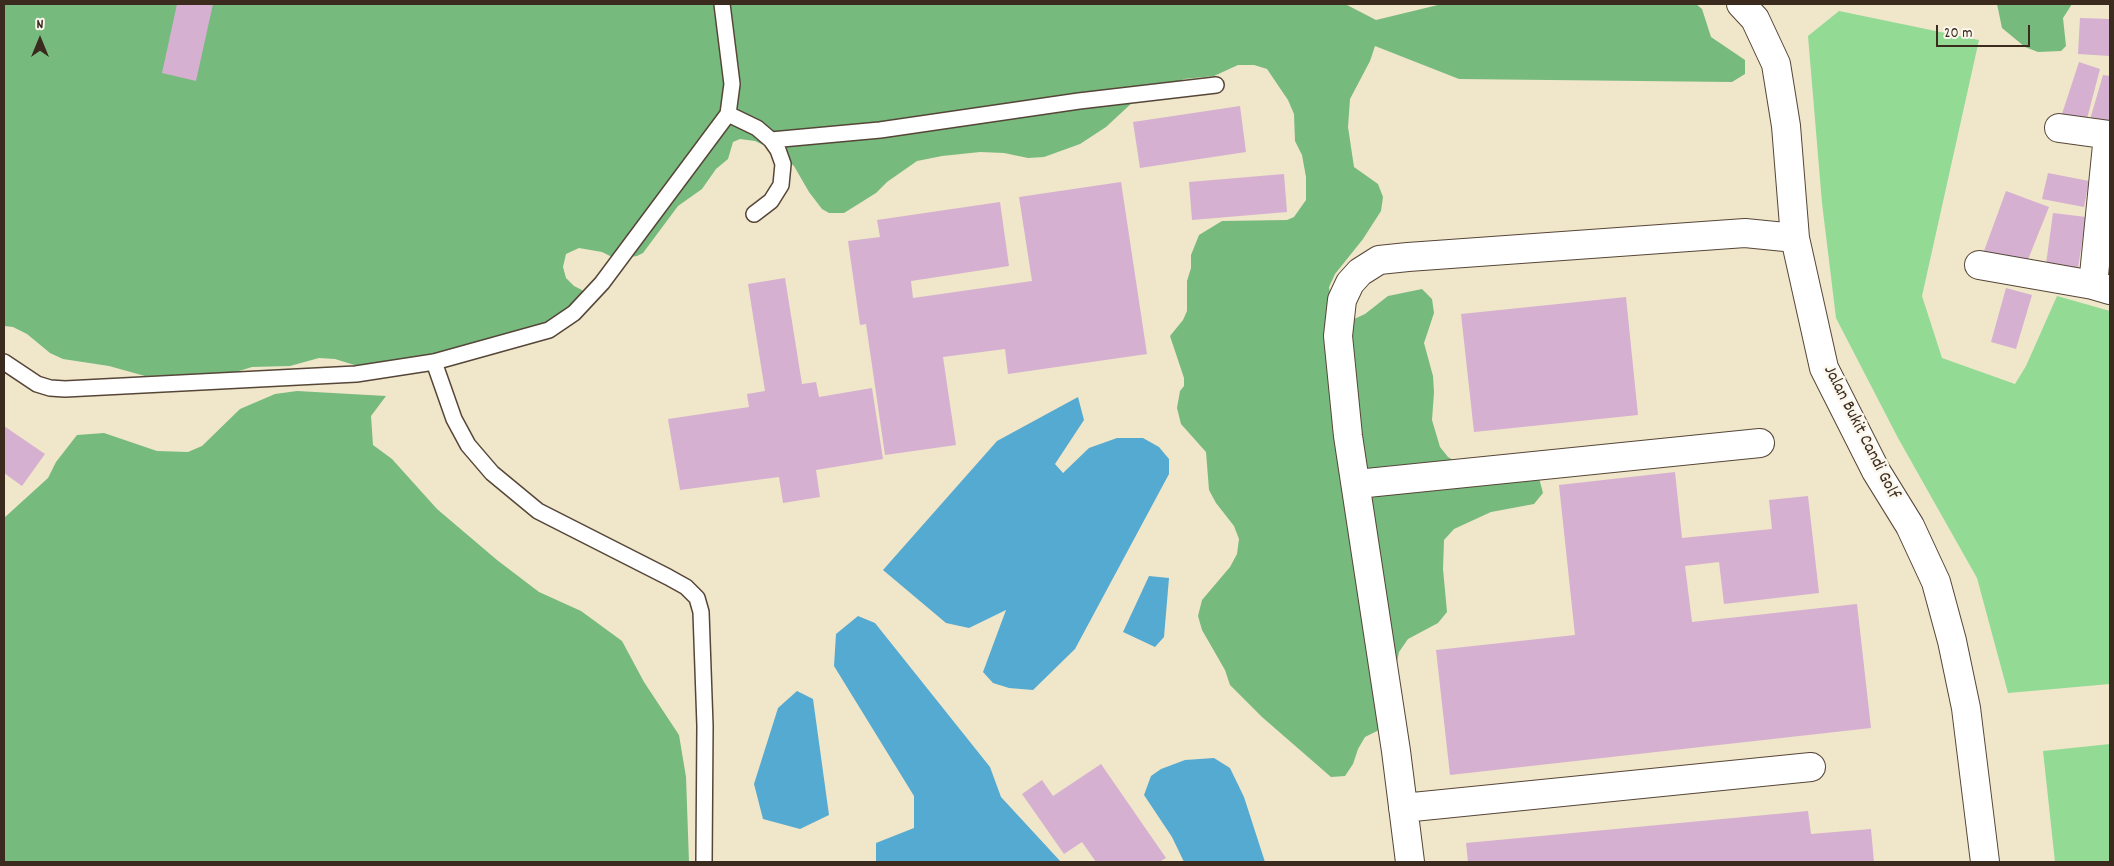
<!DOCTYPE html>
<style>
body{margin:0}
#map{position:relative;width:2114px;height:866px;overflow:hidden;background:#f0e6ca;font-family:Dekko,sans-serif}
canvas{display:block}
.frame{position:absolute;inset:0;border:5px solid #3b2a1e;pointer-events:none}
.north{position:absolute;left:15px;top:15px;width:50px;height:50px;-webkit-text-stroke:4px #fbf7ec;paint-order:stroke;rotate:0deg;font-size:14px;font-weight:700;line-height:20px;text-align:center;color:#3b2a1e}
.north::after{content:'';display:block;margin:auto;width:18px;height:22px;background:#3b2a1e;clip-path:polygon(50% 0,100% 100%,50% 72%,0 100%)}
.scale{position:absolute;left:1936px;top:25px;width:94px;height:22px;box-sizing:border-box;border:2px solid #3b2a1e;border-top:0;padding-left:6px;font-size:15px;line-height:18px;white-space:nowrap;color:#3b2a1e;-webkit-text-stroke:4px #fbf7ec;paint-order:stroke}
</style>
<div id="map">
<canvas width="2114" height="866"></canvas>
<div class="frame"></div>
<div class="north">N</div>
<div class="scale">20 m</div>
</div>
<script>
const c = document.querySelector('canvas').getContext('2d');
c.lineJoin = 'round';
function fillPath(path, color) {
  c.fillStyle = color;
  c.fill(path, 'evenodd');
}
function toPath(rows) {
  const path = new Path2D();
  for (const r of rows) {
    path.moveTo(r[0], r[1]);
    for (let i = 2; i < r.length; i += 2) path.lineTo(r[i], r[i + 1]);
  }
  return path;
}
function trace(path, color, width, dash) {
  c.strokeStyle = color;
  c.lineWidth = width;
  c.lineCap = dash ? 'butt' : 'round';
  c.setLineDash(dash || []);
  c.stroke(path);
}
function write(font, color, halo, rows, align = 'center') {
  c.font = font + ' Dekko,sans-serif';
  c.lineWidth = 5;
  c.setLineDash([]);
  c.textBaseline = 'middle';
  c.strokeStyle = halo;
  c.fillStyle = color;
  for (const [text, x, y, turn = 0] of rows) {
    c.save();
    c.translate(x, y);
    c.rotate((+turn || 0) * Math.PI / 180);
    c.textAlign = isNaN(turn) ? turn : align;
    if (halo) c.strokeText(text, 0, 0);
    c.fillText(text, 0, 0);
    c.restore();
  }
}
fillPath(toPath([
 [1839,11,1979,40,1922,296,1942,358,2015,384,2026,366,2057,296,2110,311,2110,684,2008,693,1977,578,1898,438,1836,318,1822,203,1808,36],
 [2110,744,2110,862,2055,862,2043,751]
]), '#93da95');
fillPath(toPath([
 [4,4,1345,4,1376,20,1442,4,1696,4,1702,9,1711,37,1745,60,1745,74,1732,82,1459,79,1375,46,1370,61,1350,99,1348,127,1354,167,1378,184,1383,197,1381,211,1363,239,1335,274,1329,287,1331,300,1352,320,1365,314,1388,296,1422,289,1432,299,1434,313,1424,343,1433,376,1434,392,1432,420,1440,447,1448,457,1460,464,1539,478,1543,493,1534,504,1491,512,1454,529,1444,540,1443,569,1447,612,1438,623,1408,639,1399,652,1396,667,1406,725,1393,730,1379,730,1365,737,1358,749,1353,764,1345,776,1331,777,1262,717,1230,685,1225,670,1202,630,1198,616,1202,600,1230,567,1237,554,1239,539,1234,526,1216,503,1209,490,1206,452,1181,424,1177,408,1180,391,1184,386,1184,378,1170,336,1183,320,1187,311,1187,281,1191,268,1191,255,1199,235,1222,221,1287,220,1294,217,1306,200,1306,177,1302,155,1295,141,1294,114,1288,100,1267,69,1254,65,1238,65,1214,76,1184,79,1134,101,1106,127,1080,144,1044,157,1028,158,1004,153,980,152,942,156,917,161,887,182,876,193,844,213,829,213,822,209,809,192,794,166,776,151,755,141,740,139,733,142,728,159,716,169,702,189,678,206,643,253,637,256,616,259,602,252,579,248,566,254,563,267,566,278,574,286,582,290,586,300,553,324,539,324,452,350,388,365,364,368,335,359,319,358,290,366,252,367,229,374,145,376,109,366,63,359,50,353,27,334,13,327,4,326],
 [1997,4,2072,4,2063,18,2066,46,2061,51,2038,52,2025,47,2002,28],
 [297,391,386,396,371,416,373,445,392,459,437,509,497,560,539,592,581,611,622,641,644,682,679,735,686,777,689,862,4,862,4,518,48,478,56,462,77,435,104,433,157,451,188,452,202,446,240,409,275,394]
]), '#76ba7e');
fillPath(toPath([
 [1078,397,1084,420,1055,464,1063,473,1089,448,1117,438,1143,438,1159,447,1169,459,1169,474,1075,649,1033,690,1009,688,993,683,983,672,1006,610,969,628,946,623,883,570,997,441],
 [1149,576,1169,578,1164,637,1155,647,1123,632],
 [858,616,875,623,990,767,1001,797,1061,862,876,862,876,843,914,828,914,796,834,666,836,634],
 [797,691,813,699,829,815,800,829,763,819,754,784,778,708],
 [1214,758,1230,768,1244,797,1265,862,1184,862,1172,837,1144,795,1151,776,1161,769,1185,760]
]), '#55aad1');
fillPath(toPath([
 [177,4,213,4,196,81,162,73],
 [2080,18,2110,19,2110,56,2078,54],
 [2079,62,2100,69,2085,126,2060,120],
 [2103,75,2110,76,2110,126,2089,123],
 [1240,106,1246,152,1140,168,1133,122],
 [2048,173,2089,181,2084,207,2042,199],
 [1284,174,1287,212,1192,220,1189,182],
 [1121,182,1147,354,1008,374,1005,349,943,357,956,445,885,455,866,324,860,325,848,241,880,237,877,220,1000,202,1009,266,911,281,913,298,1032,281,1019,197],
 [2006,191,2049,207,2025,267,1984,251],
 [2053,213,2086,217,2078,268,2046,264],
 [785,278,802,384,816,382,819,397,872,388,883,459,816,470,820,497,783,503,779,477,680,490,668,419,749,407,747,394,765,391,748,284],
 [2006,288,2032,295,2016,349,1991,342],
 [1626,297,1638,415,1474,432,1461,314],
 [4,426,45,454,22,486,4,473],
 [1675,472,1682,538,1772,529,1769,500,1808,496,1819,593,1724,604,1719,562,1685,566,1692,622,1857,604,1871,728,1450,775,1436,650,1575,635,1559,485],
 [1101,764,1166,858,1159,862,1096,862,1082,842,1064,854,1022,794,1042,780,1053,796],
 [1808,811,1811,834,1871,829,1874,862,1468,862,1466,843]
]), '#d5b0d0');
const lane = toPath([
 [728,114,757,128,771,140,778,150,783,164,781,185,771,201,754,214],
 [771,140,880,130,1079,101,1216,85],
 [4,362,37,384,50,388,65,389,356,374,434,362,549,330,574,313,602,283,728,114,732,84,722,4],
 [434,362,454,419,468,445,492,473,538,511,668,577,686,587,697,598,701,612,705,726,704,862]
]);
const street = toPath([
 [1741,4,1755,19,1776,64,1786,126,1795,238,1824,368,1876,471,1910,526,1936,582,1952,641,1966,708,1985,862],
 [2059,128,2110,135],
 [2108,135,2093,285,2110,290],
 [1979,265,2093,285],
 [1357,484,1760,443],
 [1403,808,1811,767],
 [1410,862,1396,751,1348,436,1338,336,1342,300,1350,283,1360,272,1379,260,1408,257,1745,233,1795,238]
]);
trace(lane, '#564638', 18);
trace(street, '#564638', 30);
trace(lane, '#fff', 15);
trace(street, '#fff', 28);
write('18px', '#3b2a1e', '#fbf7ec', [
 ["Jalan Bukit Candi Golf",1860,433,63]
]);
</script>
